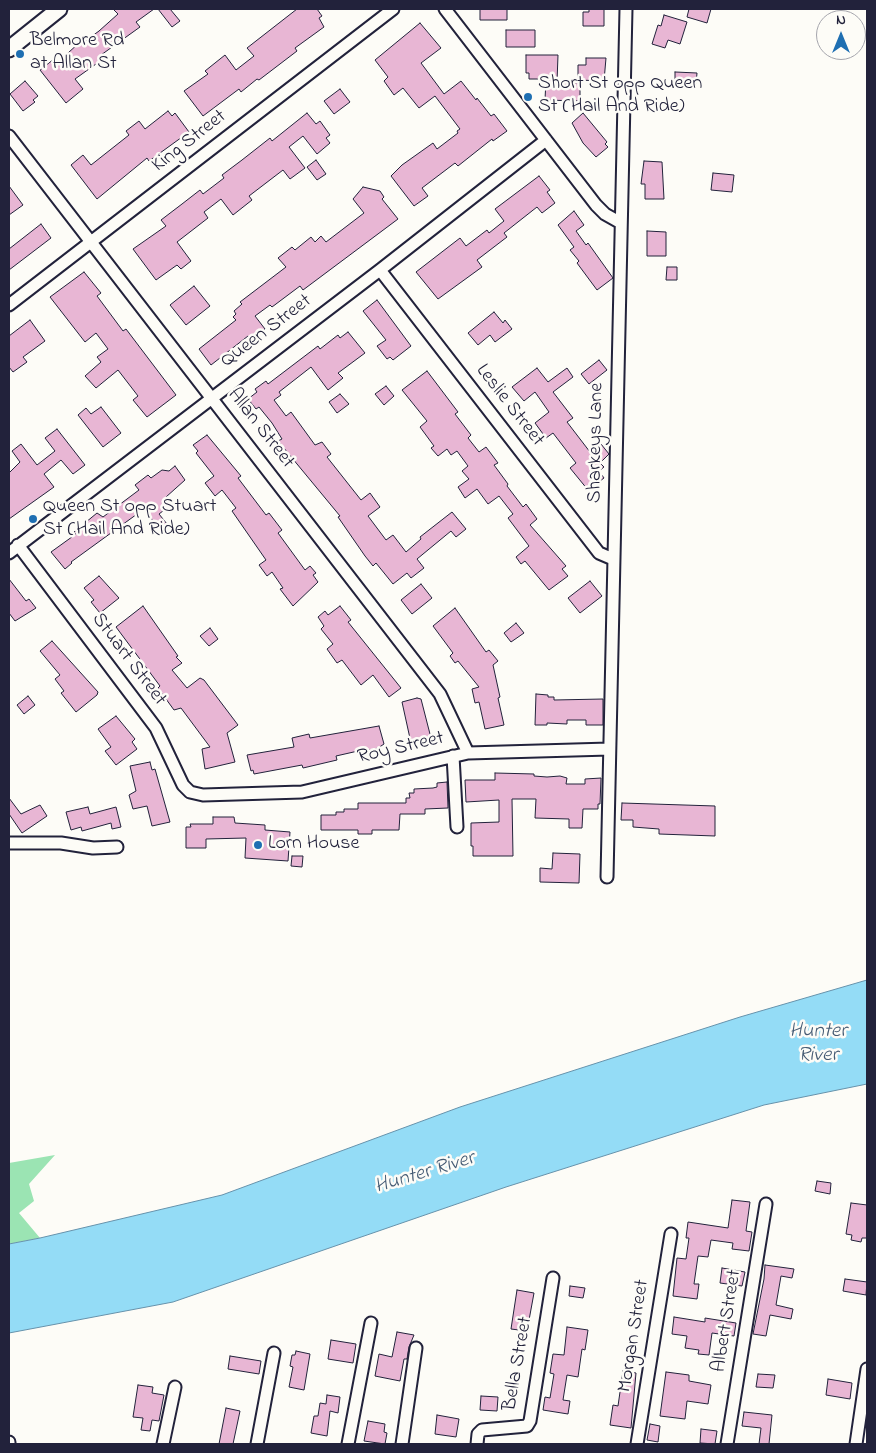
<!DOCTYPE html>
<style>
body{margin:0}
#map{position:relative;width:876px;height:1453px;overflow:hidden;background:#fdfcf7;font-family:"Indie Flower",sans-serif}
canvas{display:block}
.frame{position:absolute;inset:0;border:10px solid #22223b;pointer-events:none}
.north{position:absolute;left:816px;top:10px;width:50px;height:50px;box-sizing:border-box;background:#fdfcf7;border:1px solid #a5a5ac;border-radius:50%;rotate:0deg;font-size:14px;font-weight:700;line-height:20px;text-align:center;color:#22223b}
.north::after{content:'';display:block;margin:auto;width:18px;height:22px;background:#1f6fb2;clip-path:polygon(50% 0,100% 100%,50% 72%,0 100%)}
</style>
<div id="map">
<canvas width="876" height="1453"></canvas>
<div class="frame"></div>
<div class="north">N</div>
</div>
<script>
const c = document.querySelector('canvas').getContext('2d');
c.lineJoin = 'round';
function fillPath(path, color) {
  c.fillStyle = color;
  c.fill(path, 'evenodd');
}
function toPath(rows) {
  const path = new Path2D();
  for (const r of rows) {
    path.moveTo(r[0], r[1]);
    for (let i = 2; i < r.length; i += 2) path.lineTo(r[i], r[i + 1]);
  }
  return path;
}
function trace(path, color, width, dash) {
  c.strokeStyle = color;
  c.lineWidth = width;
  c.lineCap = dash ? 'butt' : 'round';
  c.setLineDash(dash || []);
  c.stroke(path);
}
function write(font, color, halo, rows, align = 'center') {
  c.font = font + ' "Indie Flower",sans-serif';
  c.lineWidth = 5;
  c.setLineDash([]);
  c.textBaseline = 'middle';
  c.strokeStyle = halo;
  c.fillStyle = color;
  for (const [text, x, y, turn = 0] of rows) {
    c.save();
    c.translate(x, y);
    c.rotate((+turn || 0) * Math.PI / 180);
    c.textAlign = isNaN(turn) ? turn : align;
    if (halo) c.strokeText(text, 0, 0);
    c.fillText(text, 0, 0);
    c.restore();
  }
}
fillPath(toPath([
 [55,1155,29,1184,34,1201,19,1213,40,1238,9,1244,9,1163]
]), '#9be4b3');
const water = toPath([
 [867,980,867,1084,764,1105,506,1187,173,1302,9,1333,9,1244,40,1238,222,1195,460,1107,740,1017,867,980]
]);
fillPath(water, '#94dcf6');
trace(water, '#6692ab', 1);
const building = toPath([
 [113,9,154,9,136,22,140,27,101,55,103,59,75,79,83,89,66,103,40,70,54,59,58,62,79,43,80,45,99,31,118,14,113,9],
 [158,9,170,9,180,21,172,27,158,9],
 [297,9,317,9,322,16,319,18,324,27,295,48,297,51,259,80,257,79,241,92,239,89,203,116,184,91,208,74,205,71,225,55,236,70,254,56,247,48,297,9],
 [480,9,507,9,507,20,480,20,480,9],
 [589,9,604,9,604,26,583,26,583,12,589,12,589,9],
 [689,9,711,9,707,23,687,17,689,9],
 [664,15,687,22,680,44,668,40,665,48,652,44,658,25,661,26,664,15],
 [420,23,441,48,421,63,444,94,461,81,476,100,477,98,491,116,494,114,507,131,493,141,492,139,458,166,455,163,422,188,428,196,414,206,391,176,402,165,433,143,437,149,458,133,457,131,460,129,435,96,419,108,403,88,394,95,384,81,388,77,375,60,420,23],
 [506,30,535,30,535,47,506,47,506,30],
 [526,55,558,55,557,82,580,83,580,101,545,100,546,79,529,79,529,73,526,73,526,55],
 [586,58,606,58,604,81,578,80,578,65,586,65,586,58],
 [675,72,697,73,696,84,675,82,675,72],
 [25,81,38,96,33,100,35,102,23,111,10,94,25,81],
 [340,89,350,102,334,114,324,101,340,89],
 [168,111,172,116,175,113,189,132,149,161,147,158,97,199,71,165,83,155,91,165,129,135,126,131,139,121,145,129,168,111],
 [307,113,316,124,320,121,330,135,326,138,330,143,317,154,303,136,289,147,305,168,290,179,283,170,249,196,252,200,233,215,221,199,204,212,208,218,177,242,191,261,181,269,177,265,156,280,133,249,166,226,161,220,182,204,200,190,203,194,224,178,222,175,242,160,270,138,272,141,307,113],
 [583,113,607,142,605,144,608,147,596,157,583,143,572,123,583,113],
 [316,160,326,174,317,180,307,167,316,160],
 [644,161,662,162,664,199,645,199,645,184,641,184,644,161],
 [713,173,734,175,732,192,711,190,713,173],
 [539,176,550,190,547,192,555,203,542,213,537,207,504,233,507,237,477,260,482,267,438,299,416,272,460,238,466,246,487,230,489,233,504,221,495,209,539,176],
 [9,186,23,205,9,215,9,186],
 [363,187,380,191,384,197,382,199,398,219,303,290,300,286,272,307,270,305,255,316,265,329,251,339,248,336,211,365,199,349,236,320,233,317,236,314,234,311,242,304,240,302,286,267,278,258,292,247,295,250,311,237,315,242,321,236,326,242,364,213,353,199,363,187],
 [574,211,584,225,576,231,586,245,588,243,613,278,597,290,577,263,579,261,570,250,574,247,558,225,574,211],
 [41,224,51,238,9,270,9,249,41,224],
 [647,231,666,232,666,256,647,256,647,231],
 [667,267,677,267,677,280,666,280,667,267],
 [84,272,101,293,97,296,123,331,126,329,176,395,147,417,133,400,138,396,118,370,96,388,85,376,101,362,97,357,108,349,96,333,85,342,50,297,84,272],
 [194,286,210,306,186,325,170,305,194,286],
 [377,300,411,346,393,360,390,357,387,359,377,346,386,340,363,311,377,300],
 [494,312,503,323,505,320,512,329,495,342,490,335,478,345,468,333,494,312],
 [30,320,45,341,23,357,27,362,13,372,9,367,9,336,30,320],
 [348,332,365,353,338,373,343,378,328,390,311,367,279,392,281,395,274,400,286,416,291,412,315,445,322,442,331,454,327,457,361,500,370,493,380,507,368,516,386,540,393,535,406,552,421,539,420,537,452,512,466,529,456,537,451,531,417,559,424,568,411,578,407,573,393,584,376,563,373,566,365,556,338,517,340,516,278,441,282,439,272,423,259,407,256,409,248,399,257,392,255,389,266,381,268,384,318,346,320,349,338,335,340,338,348,332],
 [599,360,607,370,589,384,581,374,599,360],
 [537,368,548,382,567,368,573,377,553,392,573,418,567,422,590,452,601,444,609,454,600,463,604,467,599,471,604,478,588,490,570,468,576,463,553,433,546,438,535,423,549,412,535,392,524,401,512,387,537,368],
 [427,371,458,412,455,414,471,435,468,438,479,452,486,447,498,463,494,465,508,484,507,486,523,507,526,504,537,519,530,525,566,566,562,569,568,576,549,590,525,561,521,564,516,557,529,546,508,518,513,514,499,496,488,504,477,489,465,498,458,487,469,479,462,471,468,466,457,451,451,455,447,449,438,456,431,448,434,446,420,427,427,421,402,390,427,371],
 [386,386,394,396,384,405,375,394,386,386],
 [340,394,349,404,337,413,329,402,340,394],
 [101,407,121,433,103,447,78,415,86,408,91,414,101,407],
 [57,429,85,465,73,474,61,460,44,474,54,487,9,519,9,473,20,462,12,451,21,444,37,465,55,451,45,438,57,429],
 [207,435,241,476,238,478,266,515,269,513,282,530,278,533,305,570,310,566,316,573,313,575,318,582,293,606,280,589,283,588,272,572,267,576,259,565,266,560,232,511,236,508,222,490,215,496,205,483,214,476,196,453,198,451,193,445,207,435],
 [175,466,185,480,166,497,172,504,159,514,167,524,160,530,144,509,71,562,72,563,65,569,51,552,76,534,74,532,97,513,103,517,139,490,135,485,148,475,151,478,162,470,169,471,175,466],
 [99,576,119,598,100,613,91,602,94,600,84,588,99,576],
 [9,579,26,601,29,599,36,608,15,621,9,613,9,579],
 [590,581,602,596,580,613,568,598,590,581],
 [421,584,432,598,412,614,401,600,421,584],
 [143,606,178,656,176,657,182,663,172,670,187,688,200,678,204,680,238,725,227,733,235,762,205,769,202,749,210,747,181,708,174,710,158,688,160,686,116,627,143,606],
 [340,606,351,620,348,622,401,688,389,697,373,675,361,685,342,660,337,663,327,649,333,644,321,629,324,626,318,617,325,611,328,615,340,606],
 [455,608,486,652,489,650,498,661,493,665,500,697,498,698,504,725,485,729,479,702,475,703,472,689,479,687,458,661,455,663,450,656,453,653,433,626,455,608],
 [516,623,524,633,511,642,504,633,516,623],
 [210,628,218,639,209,646,200,636,210,628],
 [52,641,98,692,97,695,76,712,61,693,64,691,55,679,60,675,40,651,52,641],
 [536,694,548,695,548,697,554,697,554,700,603,699,603,725,586,725,586,720,567,720,567,724,547,723,547,725,535,725,536,694],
 [28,696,35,705,24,714,17,705,28,696],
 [417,698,421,699,431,738,411,743,402,702,417,698],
 [116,716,135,739,132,742,137,749,116,765,105,751,111,747,98,729,116,716],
 [379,726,384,744,378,748,358,753,358,751,336,756,337,760,303,768,302,765,254,774,253,770,251,771,247,755,294,747,292,738,309,734,310,738,379,726],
 [150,762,152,770,155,769,170,822,152,826,147,806,133,809,129,795,136,791,130,766,150,762],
 [495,773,534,774,534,776,547,777,560,776,567,778,566,784,585,784,585,779,601,778,600,804,598,804,598,809,583,809,582,828,569,828,569,819,535,818,536,799,512,799,513,856,473,856,473,846,471,846,471,823,499,822,499,800,466,802,465,780,495,780,495,773],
 [447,782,448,808,425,809,425,814,400,814,399,830,372,830,372,834,358,834,358,830,321,830,321,815,336,815,336,812,344,812,344,809,358,809,358,803,406,803,406,798,410,798,409,793,414,793,414,789,433,788,437,787,437,783,447,782],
 [9,798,21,814,40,805,47,816,22,833,9,814,9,798],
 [622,803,715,806,715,836,659,834,659,829,633,827,633,820,621,820,622,803],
 [88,807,90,814,116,807,121,827,112,829,111,823,82,831,81,827,71,830,66,812,88,807],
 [213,817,234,817,235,823,265,825,265,830,290,832,288,861,245,858,246,838,206,839,206,848,186,848,186,827,191,827,190,824,213,824,213,817],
 [553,853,580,854,579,883,540,882,540,868,552,869,553,853],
 [292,856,303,856,302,867,291,866,292,856],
 [817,1181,831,1183,830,1194,815,1191,817,1181],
 [732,1200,750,1202,746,1231,752,1232,749,1251,732,1249,733,1243,711,1240,708,1257,698,1256,694,1284,699,1284,697,1299,673,1296,677,1258,686,1259,689,1238,686,1238,688,1222,728,1228,732,1200],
 [851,1203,867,1205,867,1238,862,1238,861,1242,851,1240,852,1235,846,1234,851,1203],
 [765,1265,794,1269,792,1278,781,1276,776,1305,793,1309,791,1319,770,1315,766,1336,753,1334,764,1279,765,1265],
 [722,1268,745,1272,742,1286,720,1283,722,1268],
 [845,1279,867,1282,866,1295,843,1291,845,1279],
 [570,1286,585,1288,583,1298,569,1296,570,1286],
 [517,1290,534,1293,527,1331,511,1329,517,1290],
 [674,1317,705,1322,705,1318,736,1323,734,1336,712,1333,709,1355,698,1354,699,1350,685,1348,687,1336,672,1334,674,1317],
 [567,1327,588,1330,585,1350,582,1349,578,1377,567,1375,563,1400,570,1401,568,1414,543,1410,545,1397,550,1398,554,1374,550,1373,553,1354,564,1355,567,1327],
 [397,1332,414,1335,409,1347,407,1359,404,1359,400,1381,375,1376,379,1354,392,1357,397,1332],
 [331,1340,356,1344,353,1363,328,1359,331,1340],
 [296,1351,310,1354,304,1390,289,1387,293,1367,290,1366,292,1355,295,1355,296,1351],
 [230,1356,261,1361,259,1374,228,1369,230,1356],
 [623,1371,636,1373,631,1428,610,1425,613,1405,618,1406,623,1371],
 [666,1372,689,1375,689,1381,711,1385,708,1404,687,1401,685,1419,660,1416,666,1372],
 [758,1374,775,1375,773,1388,756,1387,758,1374],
 [828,1379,852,1383,850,1399,826,1395,828,1379],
 [138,1385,153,1387,152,1393,164,1395,159,1421,152,1420,150,1431,141,1430,143,1418,133,1417,138,1385],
 [327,1395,340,1397,338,1413,330,1411,327,1436,311,1433,314,1416,318,1416,320,1403,326,1404,327,1395],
 [481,1396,498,1397,497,1411,480,1410,481,1396],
 [226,1408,240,1411,233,1444,219,1444,226,1408],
 [744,1412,772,1415,769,1444,759,1444,761,1428,742,1426,744,1412],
 [437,1415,459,1419,456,1437,435,1434,437,1415],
 [368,1421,385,1424,384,1432,387,1433,385,1444,364,1441,368,1421],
 [650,1424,660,1426,658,1442,647,1440,650,1424],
 [701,1429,717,1431,715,1444,700,1443,701,1429]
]);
fillPath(building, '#e8b6d4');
trace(building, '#22223b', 1);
const minor = toPath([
 [445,9,596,205,605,214,621,223],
 [9,136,440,694,468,753],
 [380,270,599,553,613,559],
 [9,305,393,9],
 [18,545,156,728,183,785,190,792,203,795,302,792,468,753,609,749],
 [9,553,380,270,546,140],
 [453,756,457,827],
 [9,843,61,843,93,848,117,847],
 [607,877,626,9],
 [9,1444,9,1442],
 [163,1444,175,1387],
 [257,1444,274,1353],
 [348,1444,371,1323],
 [402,1444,416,1348],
 [477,1444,478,1434,482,1430,527,1426,530,1421,553,1278],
 [637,1444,671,1234],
 [727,1444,766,1204],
 [856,1444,867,1369]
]);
const major = toPath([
 [9,49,59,9]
]);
trace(minor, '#22223b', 15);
trace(major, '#22223b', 19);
trace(minor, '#fdfcf7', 11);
trace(major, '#fdfcf7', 15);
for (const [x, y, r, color] of [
 [20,54,5,"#1f6fb2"],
 [528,97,5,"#1f6fb2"],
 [33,519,5,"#1f6fb2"],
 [258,845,5,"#1f6fb2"]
]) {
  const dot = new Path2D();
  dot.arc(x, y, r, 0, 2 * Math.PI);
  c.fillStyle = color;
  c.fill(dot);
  trace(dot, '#fdfcf7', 2);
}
write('20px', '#22223b', '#fdfcf7', [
 ["Belmore Rd",30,42],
 ["at Allan St",30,65],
 ["Short St opp Queen",538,85],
 ["St (Hail And Ride)",538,108],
 ["Queen St opp Stuart",43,508],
 ["St (Hail And Ride)",43,531],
 ["Lorn House",268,845]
], 'left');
write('20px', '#22223b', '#fdfcf7', [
 ["King Street",190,142,-38],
 ["Queen Street",267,332,-37],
 ["Leslie Street",509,406,52],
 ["Allan Street",260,429,52],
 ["Sharkeys Lane",597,443,-89],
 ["Stuart Street",128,660,53],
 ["Roy Street",401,749,-13],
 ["Albert Street",728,1321,-81],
 ["Morgan Street",635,1336,-81],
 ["Bella Street",519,1364,-80]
]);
write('italic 21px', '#445a73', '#fdfcf7', [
 ["Hunter",818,1033],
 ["River",818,1057],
 ["Hunter River",425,1174,-17]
]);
</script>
